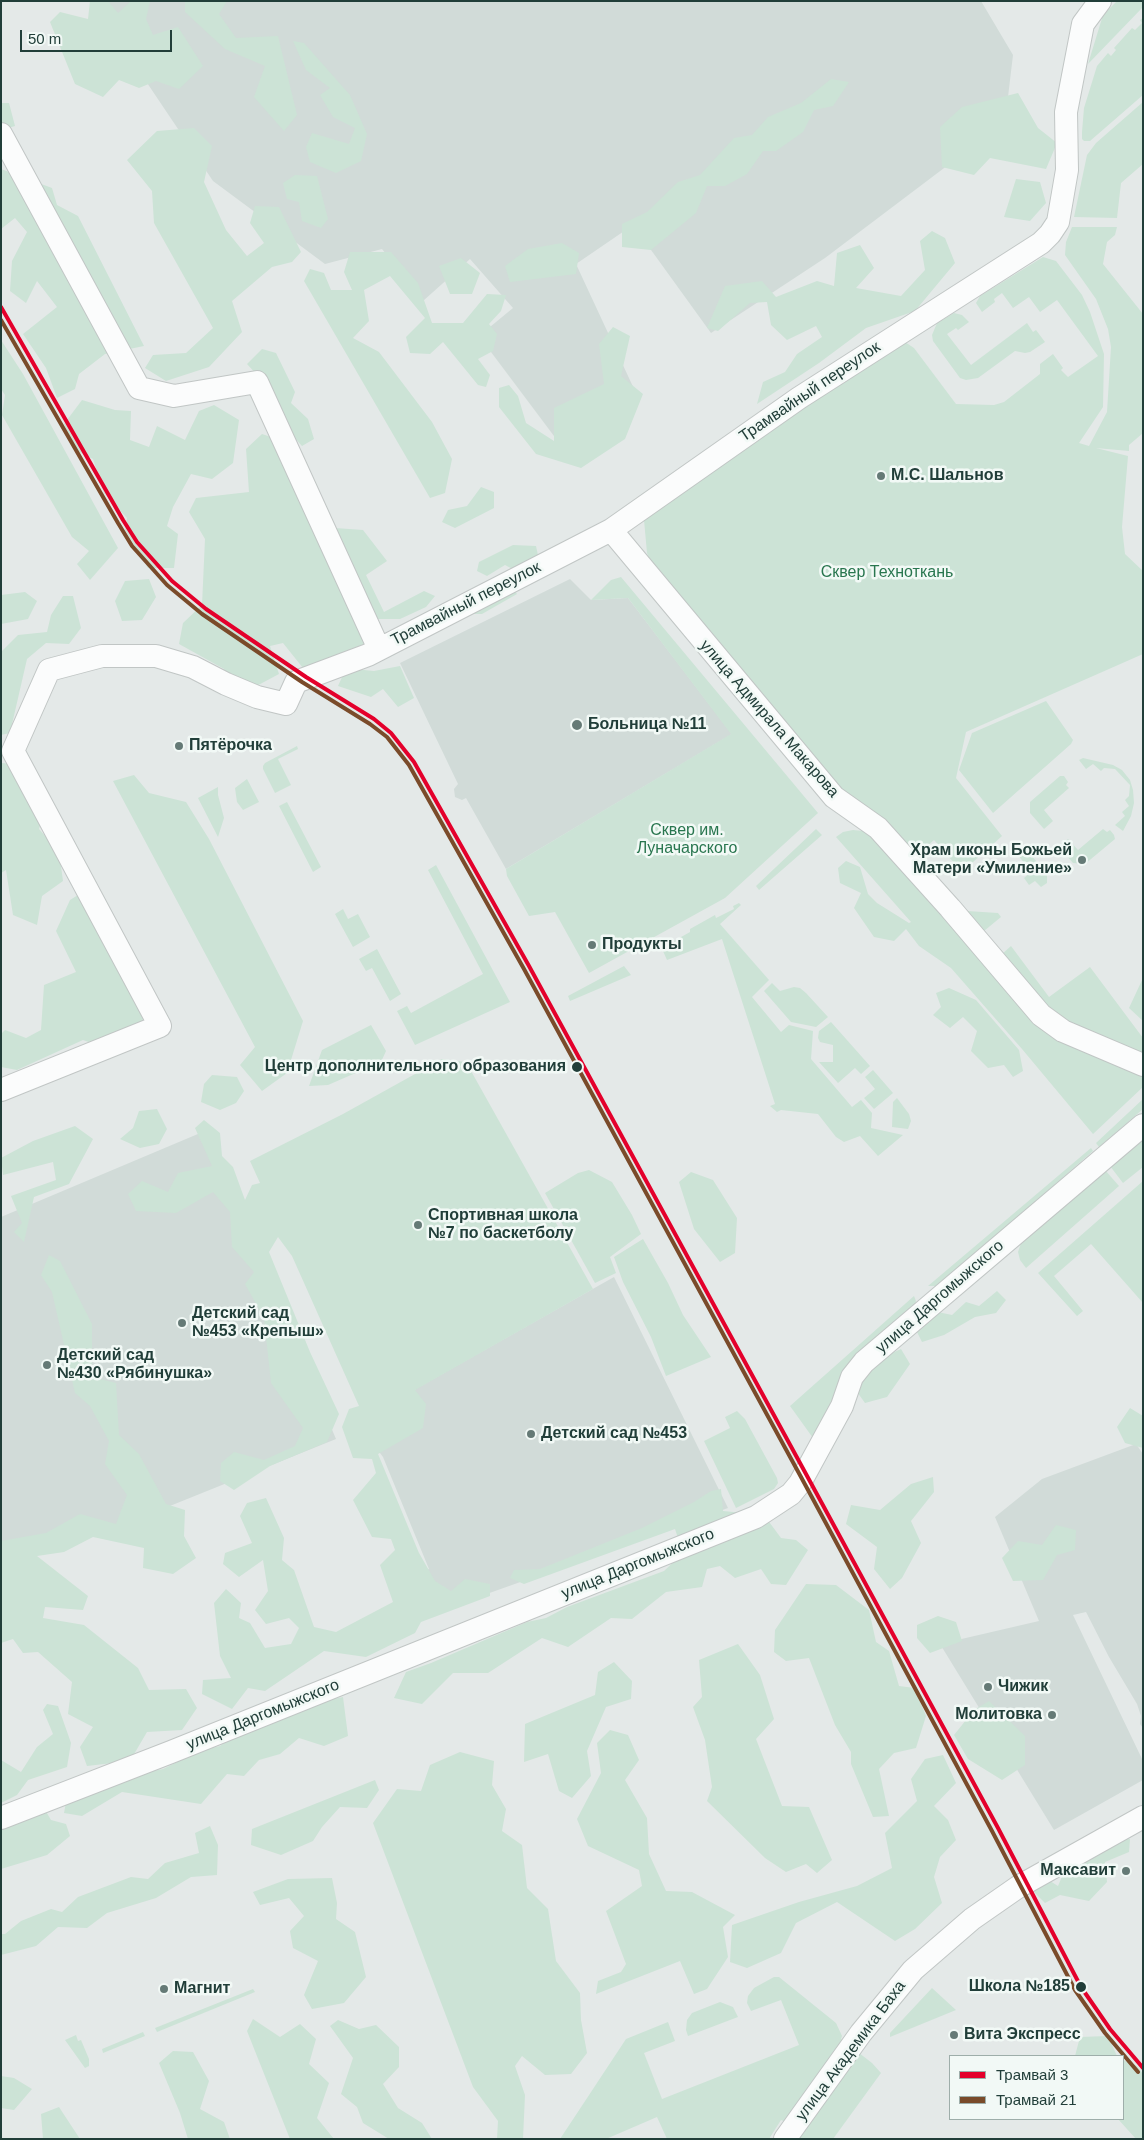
<!DOCTYPE html>
<meta charset="utf-8">
<style>
body{margin:0}
#map{position:relative;width:1144px;height:2140px;overflow:hidden;background:#e4e9e8;font-family:Arial,sans-serif}
canvas{display:block}
.frame{position:absolute;inset:0;border:2px solid #213e39;pointer-events:none}
.legend{position:absolute;left:949px;top:2055px;width:175px;height:65px;box-sizing:border-box;background:#f2f9f6;border:1px solid #9eaeaa;margin:0;padding:6px 9px;list-style:none;font-size:15px;color:#213e39}
.legend li{display:flex;align-items:center;gap:10px;height:25px}
.legend b{width:25px;border:1px solid #9eaeaa}
.scale{position:absolute;left:20px;top:30px;width:152px;height:22px;box-sizing:border-box;border:2px solid #213e39;border-top:0;padding-left:6px;font-size:15px;line-height:18px;white-space:nowrap;color:#213e39;-webkit-text-stroke:4px #f2f9f6;paint-order:stroke}
</style>
<div id="map">
<canvas width="1144" height="2140"></canvas>
<div class="frame"></div>
<ul class="legend">
<li><b style="height:6px;background:#e4002b"></b>Трамвай 3</li>
<li><b style="height:6px;background:#7a4b2a"></b>Трамвай 21</li>
</ul>
<div class="scale">50 m</div>
</div>
<script>
const c = document.querySelector('canvas').getContext('2d');
c.lineJoin = 'round';
function fillPath(path, color) {
  c.fillStyle = color;
  c.fill(path, 'evenodd');
}
function toPath(rows) {
  const path = new Path2D();
  for (const r of rows) {
    path.moveTo(r[0], r[1]);
    for (let i = 2; i < r.length; i += 2) path.lineTo(r[i], r[i + 1]);
  }
  return path;
}
function trace(path, color, width, dash) {
  c.strokeStyle = color;
  c.lineWidth = width;
  c.lineCap = dash ? 'butt' : 'round';
  c.setLineDash(dash || []);
  c.stroke(path);
}
function write(font, color, halo, rows, align = 'center') {
  c.font = font + ' Arial,sans-serif';
  c.lineWidth = 5;
  c.setLineDash([]);
  c.textBaseline = 'middle';
  c.strokeStyle = halo;
  c.fillStyle = color;
  for (const [text, x, y, turn = 0] of rows) {
    c.save();
    c.translate(x, y);
    c.rotate((+turn || 0) * Math.PI / 180);
    c.textAlign = isNaN(turn) ? turn : align;
    if (halo) c.strokeText(text, 0, 0);
    c.fillText(text, 0, 0);
    c.restore();
  }
}
fillPath(toPath([
 [92,1,981,1,1013,55,1005,122,825,258,711,333,633,225,576,264,635,391,563,448,479,336,513,308,470,259,423,301,382,249,325,264,213,181],
 [570,579,591,600,628,598,732,734,506,869,466,798,462,800,455,797,454,789,458,784,400,663],
 [205,1131,336,1439,155,1512,1,1567,1,1217],
 [614,1277,728,1508,439,1611,424,1571,429,1569,383,1457,377,1449,364,1418],
 [1136,1444,1143,1454,1143,1728,1140,1724,1141,1716,1137,1704,1109,1657,1086,1612,1073,1615,1143,1761,1143,1780,1054,1830,940,1644,1039,1621,995,1517,1042,1479]
]), '#d1dbd8');
fillPath(toPath([
 [90,1,108,1,118,13,131,1,150,1,146,19,153,35,178,27,203,66,179,89,156,81,139,88,119,80,103,97,75,84,50,22,60,12,88,19],
 [185,1,227,1,219,14,236,38,278,36,297,115,284,131,254,97,265,66,225,49,185,12],
 [1117,1,1143,1,1143,7,1088,64,1103,15],
 [1143,18,1143,95,1090,141,1084,141,1082,139,1082,132,1084,108,1097,66,1108,53,1111,56,1116,50,1114,48,1132,28,1135,30,1142,23,1140,20],
 [293,41,304,43,350,95,367,134,361,161,336,173,310,162,306,147,312,133,349,144,355,128,333,117,320,95,330,88,306,70],
 [831,79,849,82,833,106,814,110,803,132,776,151,763,151,747,174,725,186,707,186,696,213,651,250,622,247,622,224,647,212,678,182,700,175,734,138,752,135,768,117,801,103],
 [1018,93,1038,128,1057,143,1046,169,990,158,974,175,942,167,940,127,962,107],
 [1143,102,1143,164,1121,183,1117,218,1074,217,1087,155,1096,143],
 [1,103,9,103,15,126,1,130],
 [194,128,212,146,204,182,226,230,247,256,264,243,250,223,255,206,279,207,301,252,292,262,272,267,232,301,242,332,209,367,166,381,145,368,153,355,186,353,213,328,154,223,152,191,127,160,157,131],
 [1,169,52,188,57,205,78,216,144,346,105,354,79,374,75,389,57,398,46,368,23,334,57,307,37,281,26,303,10,291,12,261,27,232,15,218,1,229],
 [295,175,317,176,328,219,321,228,302,221,299,202,287,199,283,183],
 [1016,179,1040,182,1046,203,1030,221,1004,217],
 [1072,227,1117,227,1115,235,1107,242,1103,264,1143,314,1143,433,1129,445,1129,451,1096,448,1128,456,1122,527,1125,554,1143,571,1143,654,966,732,956,778,1002,836,962,872,934,840,923,850,914,850,842,790,651,563,647,553,644,520,732,455,905,342,914,348,956,404,994,405,1004,402,1040,374,1040,364,1053,354,1063,368,1061,370,1068,377,1098,356,1057,300,1040,312,1029,297,1013,308,1002,293,994,299,995,302,982,312,976,303,980,296,1043,257,1056,261,1082,295,1090,312,1104,354,1103,407,1079,443,1089,446,1107,412,1111,347,1108,329,1096,299,1065,255,1066,242],
 [932,231,945,238,955,263,915,311,866,328,819,363,757,404,763,382,785,372,797,354,822,337,816,326,787,340,771,325,767,302,750,303,718,331,707,328,725,286,762,281,776,297,817,281,834,286,837,253,860,245,874,268,856,288,901,296,925,270,920,241],
 [562,243,579,253,576,274,510,282,505,266,528,249],
 [350,252,391,252,418,283,432,323,463,323,487,294,506,295,501,311,489,324,497,334,493,351,478,359,490,375,486,387,478,385,443,342,430,354,410,353,406,337,425,318,390,276,364,290,369,321,353,338,379,352,432,422,452,459,445,493,430,498,304,281,310,269,324,273,331,290,352,290,344,272],
 [461,258,480,273,472,294,450,294,439,266],
 [954,313,962,315,969,322,958,330,956,328,947,334,971,365,1027,323,1033,332,1036,330,1045,342,1030,352,1025,353,1015,351,978,378,966,380,960,378,933,341,932,335,937,323],
 [613,327,630,336,621,376,643,394,625,439,581,468,536,454,499,407,499,388,509,385,518,396,526,423,554,441,554,408,604,384,599,344],
 [1,340,23,374,118,548,90,580,77,564,89,551,72,537,2,415,5,395,1,389],
 [262,349,276,353,295,392,291,403,308,419,314,439,302,446,276,418,258,376,247,364],
 [82,400,115,410,131,411,130,440,149,447,157,426,185,440,199,411,214,405,239,420,233,463,212,479,191,474,173,507,167,526,178,534,174,568,148,568,125,530,127,518,104,493,93,459,75,450,64,424],
 [262,434,283,441,335,528,363,530,387,561,366,575,384,612,424,591,435,596,426,607,400,619,368,619,364,644,303,668,283,643,270,646,279,674,249,690,232,689,224,669,179,644,183,623,202,605,205,539,189,512,196,498,249,492,246,449],
 [481,487,494,492,494,508,455,528,442,522,448,510,467,506],
 [513,545,536,546,541,569,511,586,517,594,482,614,470,614,520,573,505,565,487,576,477,571,479,562],
 [621,577,818,813,725,898,589,973,555,912,529,916,507,876,506,869,731,734,628,598,591,600,611,580],
 [149,579,156,597,142,620,122,621,115,601,125,581],
 [25,592,37,601,28,619,1,624,1,595],
 [63,596,73,596,81,628,69,644,46,643,27,659,10,733,1,735,1,652,18,635,47,632,51,615],
 [400,666,414,698,398,707,383,689,371,697,338,686,343,675,354,669,374,671],
 [1046,701,1073,740,1071,744,993,813,959,770,972,733],
 [297,746,298,749,278,759,291,785,275,793,263,769,263,766,265,763],
 [1083,758,1113,765,1122,770,1130,780,1133,790,1134,803,1131,816,1123,831,1115,825,1125,816,1122,812,1129,806,1125,800,1129,796,1130,785,1115,769,1104,768,1101,771,1093,764,1086,769,1079,760],
 [1,763,19,764,46,807,39,829,59,852,63,881,42,896,37,925,13,915,6,870,1,873],
 [134,775,149,793,186,802,209,839,303,1021,287,1073,262,1091,240,1065,255,1047,113,781],
 [1060,776,1064,776,1068,782,1066,785,1069,788,1044,810,1053,821,1044,829,1030,813,1030,802],
 [247,779,259,802,243,810,237,802,235,788],
 [218,787,218,795,224,818,218,837,198,798],
 [287,802,321,867,313,872,279,806],
 [816,829,822,835,759,890,756,886],
 [1103,829,1107,832,1110,830,1114,835,1115,839,1085,864,1073,863,1059,847,1068,839,1078,850],
 [853,830,863,831,872,836,982,956,1143,1077,1143,1087,1093,1134,1022,1049,951,968,919,946,906,929,894,941,874,937,854,908,861,893,840,883,838,868,846,861,860,867,868,894,877,903,909,923,911,922,836,837,843,832],
 [1026,849,1047,874,1047,883,1041,887,1035,881,1029,885,1024,878,1031,872,1018,855],
 [436,865,510,1002,415,1045,397,1011,407,1006,411,1013,483,974,428,870],
 [94,885,162,1015,142,1046,103,1047,83,1040,17,1070,1,1067,1,1034,5,1030,26,1038,41,1030,44,985,76,972,56,931,70,900],
 [739,903,741,905,720,924,769,980,752,997,781,1032,789,1025,813,1031,811,1059,852,1107,861,1100,872,1113,871,1128,903,1135,878,1156,860,1136,844,1142,836,1137,818,1114,781,1110,777,1112,770,1106,775,1104,722,939,667,960,663,951,664,943,672,938,674,941,690,932,690,929,715,915,716,918,734,909,733,906],
 [343,909,348,919,358,914,370,937,353,947,335,914],
 [967,911,998,913,1001,917,984,931],
 [1011,946,1049,997,1090,967,1143,1038,1143,1056,1061,1019,1047,1008,1001,955],
 [377,949,401,994,390,1001,372,968,366,971,359,959],
 [624,966,631,975,570,1001,568,996],
 [1143,978,1143,1021,1129,1008],
 [772,983,780,991,794,987,800,988,806,993,828,1017,816,1027,791,1022,764,991],
 [949,988,976,1000,1019,1050,1023,1071,1013,1077,1004,1065,988,1068,971,1051,977,1031,963,1017,950,1028,933,1015,941,1007,936,993],
 [831,1022,870,1066,861,1074,855,1068,838,1083,819,1062,833,1062,833,1045,820,1042,818,1038,819,1031],
 [371,1025,386,1051,381,1062,328,1085,309,1086,322,1050],
 [442,1059,466,1062,593,1289,415,1390,426,1404,423,1428,378,1454,419,1553,435,1581,451,1591,465,1579,490,1584,490,1596,421,1622,415,1633,366,1657,324,1651,265,1691,248,1688,232,1709,202,1694,203,1680,231,1678,220,1656,214,1603,226,1589,241,1603,239,1618,250,1623,265,1648,291,1644,299,1628,289,1618,266,1624,255,1610,268,1591,263,1560,239,1577,223,1564,225,1553,252,1543,240,1516,247,1503,266,1498,284,1538,282,1560,294,1570,314,1627,336,1632,393,1602,380,1565,395,1550,391,1539,372,1537,353,1500,376,1473,372,1459,353,1458,342,1427,349,1409,359,1406,292,1256,278,1237,269,1252,310,1352,339,1414,327,1442,270,1466,234,1490,220,1481,221,1463,234,1452,264,1460,295,1446,303,1428,271,1383,264,1318,245,1284,254,1272,232,1247,230,1212,213,1192,176,1213,136,1211,128,1194,142,1181,168,1192,178,1173,212,1166,195,1128,204,1120,220,1133,222,1156,233,1167,245,1200,252,1185,260,1183,250,1161,343,1114],
 [873,1070,893,1093,874,1109,864,1098,875,1089,865,1077],
 [212,1075,237,1077,244,1091,236,1103,220,1110,201,1102,204,1084],
 [897,1098,909,1114,911,1121,908,1129,892,1127,893,1102],
 [1143,1099,1143,1109,1099,1147,1096,1143],
 [157,1109,167,1129,159,1144,140,1148,120,1139,133,1128,139,1111],
 [75,1126,93,1139,69,1184,34,1197,24,1242,14,1232,22,1223,11,1196,56,1180,53,1162,3,1175,1,1158,33,1141],
 [1143,1137,1143,1167,1123,1183,1110,1166],
 [1091,1148,1093,1151,939,1286,928,1286],
 [589,1170,612,1182,632,1215,641,1234,610,1257,616,1273,595,1283,545,1193,578,1173],
 [1105,1170,1119,1186,1026,1268,1020,1260,1018,1252,1021,1243],
 [691,1172,713,1180,737,1218,735,1253,720,1262,694,1229,679,1182],
 [1143,1181,1143,1303,1091,1244,1054,1276,1083,1311,1077,1316,1038,1273],
 [643,1239,668,1283,683,1315,711,1357,666,1376,651,1337,623,1282,614,1257],
 [49,1255,60,1261,92,1324,92,1377,116,1383,119,1435,139,1454,166,1504,185,1510,184,1536,196,1558,173,1574,143,1568,144,1548,93,1537,64,1552,37,1556,88,1596,83,1610,45,1607,43,1618,84,1625,138,1668,149,1690,186,1689,197,1708,182,1730,147,1732,130,1761,87,1766,80,1747,93,1727,68,1714,72,1682,38,1652,23,1653,13,1639,1,1643,1,1541,46,1533,80,1514,116,1524,127,1495,105,1464,109,1441,90,1406,75,1393,52,1292,41,1275],
 [997,1291,1006,1300,996,1313,975,1317,944,1335,922,1342,915,1328,933,1311,952,1315,966,1302,979,1306],
 [914,1296,916,1301,914,1307,831,1407,813,1438,790,1406],
 [901,1349,910,1364,887,1397,865,1403,855,1389,872,1362],
 [1130,1408,1143,1416,1143,1448,1125,1443,1117,1427],
 [737,1411,745,1419,777,1478,778,1483,774,1489,736,1508,704,1441,730,1428,725,1417],
 [933,1477,934,1492,911,1521,921,1543,902,1578,890,1589,874,1569,877,1547,846,1524,851,1505,880,1510,911,1484],
 [721,1489,723,1511,764,1515,781,1538,796,1540,808,1550,786,1585,771,1584,761,1569,735,1578,720,1566,707,1569,702,1587,666,1592,632,1619,611,1618,568,1647,542,1638,488,1673,453,1673,422,1704,394,1698,406,1672,431,1663,527,1622,546,1618,567,1607,664,1571,683,1553,675,1529,524,1584,510,1578,514,1570,540,1569,642,1528,694,1502,711,1491],
 [1056,1525,1076,1530,1075,1550,1057,1555,1043,1580,1013,1581,1002,1558,1018,1541,1042,1545],
 [806,1584,836,1585,869,1610,876,1642,889,1651,899,1686,915,1688,926,1716,916,1748,894,1753,879,1769,889,1816,873,1817,851,1764,851,1752,835,1725,809,1658,786,1661,774,1652,775,1630],
 [938,1616,956,1622,962,1641,930,1653,917,1638,917,1625],
 [738,1644,760,1675,774,1719,756,1739,782,1806,809,1807,832,1860,817,1873,806,1864,786,1872,765,1858,707,1801,712,1787,705,1740,693,1707,702,1697,699,1660],
 [614,1662,632,1681,631,1699,606,1707,587,1751,591,1776,572,1798,559,1791,548,1754,524,1762,525,1724,595,1695,598,1672],
 [343,1697,348,1736,324,1746,299,1738,280,1754,259,1760,244,1776,227,1774,201,1804,122,1792,82,1816,64,1813,66,1802,133,1775,163,1769,199,1751,220,1746,241,1729,303,1705],
 [989,1701,1025,1736,1025,1765,1002,1780,968,1759,954,1735,974,1710],
 [47,1704,58,1706,71,1743,67,1767,28,1780,17,1795,1,1803,1,1760,21,1772,37,1747,53,1734,43,1710],
 [610,1730,628,1735,639,1760,625,1780,647,1818,649,1854,666,1891,692,1892,735,1915,723,1927,728,1957,707,1989,694,1994,680,1961,596,1994,598,1981,621,1972,626,1964,606,1911,642,1886,639,1870,588,1846,577,1819,601,1773,597,1743],
 [460,1752,494,1761,492,1785,506,1809,502,1831,522,1845,527,1888,548,1909,556,1961,580,1993,581,2020,587,2053,571,2074,545,2075,522,2056,515,2066,525,2095,523,2139,497,2139,498,2121,473,2087,373,1823,397,1789,421,1791,430,1765],
 [943,1755,956,1783,934,1806,948,1820,956,1840,940,1857,934,1877,942,1903,915,1929,895,1941,837,1902,796,1923,781,1953,747,1968,730,1962,732,1925,799,1902,857,1886,892,1868,885,1833,917,1801,911,1779,925,1759],
 [375,1780,379,1790,367,1808,340,1807,322,1827,313,1841,281,1855,251,1845,252,1829],
 [44,1808,51,1820,66,1824,70,1836,47,1855,1,1869,1,1824],
 [210,1826,218,1845,217,1875,191,1877,156,1898,107,1913,87,1928,58,1927,36,1946,1,1955,1,1934,5,1934,21,1921,51,1909,62,1912,78,1897,131,1877,148,1879,165,1863,199,1853,195,1833],
 [1130,1839,1129,1852,1105,1862,1107,1882,1089,1901,1060,1895,1045,1903,1033,1891,1050,1881,1058,1886,1066,1867,1112,1840],
 [332,1878,337,1903,336,1919,355,1932,366,1977,344,2003,312,2009,304,1995,318,1961,293,1948,290,1931,304,1916,289,1898,260,1905,253,1892,288,1879],
 [774,1977,779,1977,836,2023,842,2036,841,2039,872,2063,881,2073,833,2139,799,2139,795,2125,781,2120,769,2139,667,2139,657,2117,606,2139,560,2139,626,2039,668,2022,675,2041,644,2053,662,2099,799,2045,781,2000,751,2011,747,2003,748,1996,754,1988],
 [932,1988,956,2010,890,2037,890,2033],
 [253,1989,255,1992,157,2032,155,2028],
 [720,2002,733,2007,738,2017,688,2036,686,2030,687,2020,692,2013],
 [253,2019,280,2037,300,2024,316,2039,309,2064,329,2083,317,2118,334,2139,290,2139,247,2031],
 [338,2020,359,2029,376,2025,399,2047,399,2067,383,2084,398,2108,422,2123,432,2139,389,2139,363,2123,357,2107,341,2094,353,2058,330,2026],
 [143,2032,145,2036,103,2053,102,2049],
 [76,2035,78,2041,81,2040,89,2059,89,2066,85,2068,65,2040],
 [1108,2036,1117,2056,1075,2056,1080,2037],
 [173,2051,193,2052,209,2081,200,2109,224,2122,230,2139,188,2139,180,2113,159,2063],
 [1123,2060,1137,2066,1143,2074,1143,2139,1136,2139,1118,2119,1123,2119],
 [1,2076,14,2078,32,2089,14,2110,1,2108],
 [59,2107,80,2139,43,2139,41,2114]
]), '#cce3d6');
const minor = toPath([
 [1,134,139,388,174,396,257,382,379,649],
 [611,530,834,797,878,828,950,908,1041,1015,1063,1031,1143,1065],
 [1,1090,160,1026,13,751,49,670,102,656,156,656,193,667,226,684,257,697,286,704,296,682,368,655,611,530,799,398,1041,243,1050,234,1058,222,1067,170,1066,112,1083,24,1100,1],
 [1,1818,171,1752,756,1517,791,1494,800,1483,842,1406,852,1377,864,1362,1143,1125],
 [785,2139,861,2033,913,1970,972,1919,1018,1887,1143,1817]
]);
trace(minor, '#c1c6c5', 24);
trace(minor, '#fbfcfc', 22);
trace(toPath([
 [1,307,123,520,137,542,172,581,206,609,306,677,374,719,391,733,414,762,529,966,806,1474,998,1828,1081,1987,1110,2029,1143,2068]
]), '#e4002b', 4);
trace(toPath([
 [1,320,118,523,132,546,167,585,202,614,302,682,370,724,387,737,409,765,524,969,801,1477,992,1831,1075,1990,1105,2033,1138,2072]
]), '#7a4b2a', 4);
for (const [x, y, r, color] of [
 [881,476,5,"#657a76"],
 [577,725,6,"#657a76"],
 [179,746,5,"#657a76"],
 [1082,860,5,"#657a76"],
 [592,945,5,"#657a76"],
 [577,1067,6,"#213e39"],
 [418,1225,5,"#657a76"],
 [182,1323,5,"#657a76"],
 [47,1365,5,"#657a76"],
 [531,1434,5,"#657a76"],
 [988,1687,5,"#657a76"],
 [1052,1715,5,"#657a76"],
 [1126,1871,5,"#657a76"],
 [1081,1987,6,"#213e39"],
 [164,1989,5,"#657a76"],
 [954,2035,5,"#657a76"]
]) {
  const dot = new Path2D();
  dot.arc(x, y, r, 0, 2 * Math.PI);
  c.fillStyle = color;
  c.fill(dot);
  trace(dot, '#f2f9f6', 2);
}
write('16px', '#213e39', '#f2f9f6', [
 ["Трамвайный переулок",810,392,-34],
 ["Трамвайный переулок",466,604,-27],
 ["улица Адмирала Макарова",769,719,49],
 ["улица Даргомыжского",940,1297,-41],
 ["улица Даргомыжского",638,1564,-22],
 ["улица Даргомыжского",263,1715,-22],
 ["улица Академика Баха",851,2051,-53]
]);
write('bold 16px', '#213e39', '#f2f9f6', [
 ["М.С. Шальнов",891,476],
 ["Больница №11",588,725],
 ["Пятёрочка",189,746],
 ["Храм иконы Божьей",1072,851,"right"],
 ["Матери «Умиление»",1072,869,"right"],
 ["Продукты",602,945],
 ["Спортивная школа",428,1216],
 ["№7 по баскетболу",428,1234],
 ["Детский сад",192,1314],
 ["№453 «Крепыш»",192,1332],
 ["Детский сад",57,1356],
 ["№430 «Рябинушка»",57,1374],
 ["Детский сад №453",541,1434],
 ["Чижик",998,1687],
 ["Молитовка",1042,1715,"right"],
 ["Максавит",1116,1871,"right"],
 ["Магнит",174,1989],
 ["Вита Экспресс",964,2035]
], 'left');
write('16px', '#29764f', '#f2f9f6', [
 ["Сквер Техноткань",887,573],
 ["Сквер им.",687,831],
 ["Луначарского",687,849]
]);
write('bold 16px', '#213e39', '#f2f9f6', [
 ["Центр дополнительного образования",566,1067],
 ["Школа №185",1070,1987]
], 'right');
</script>
